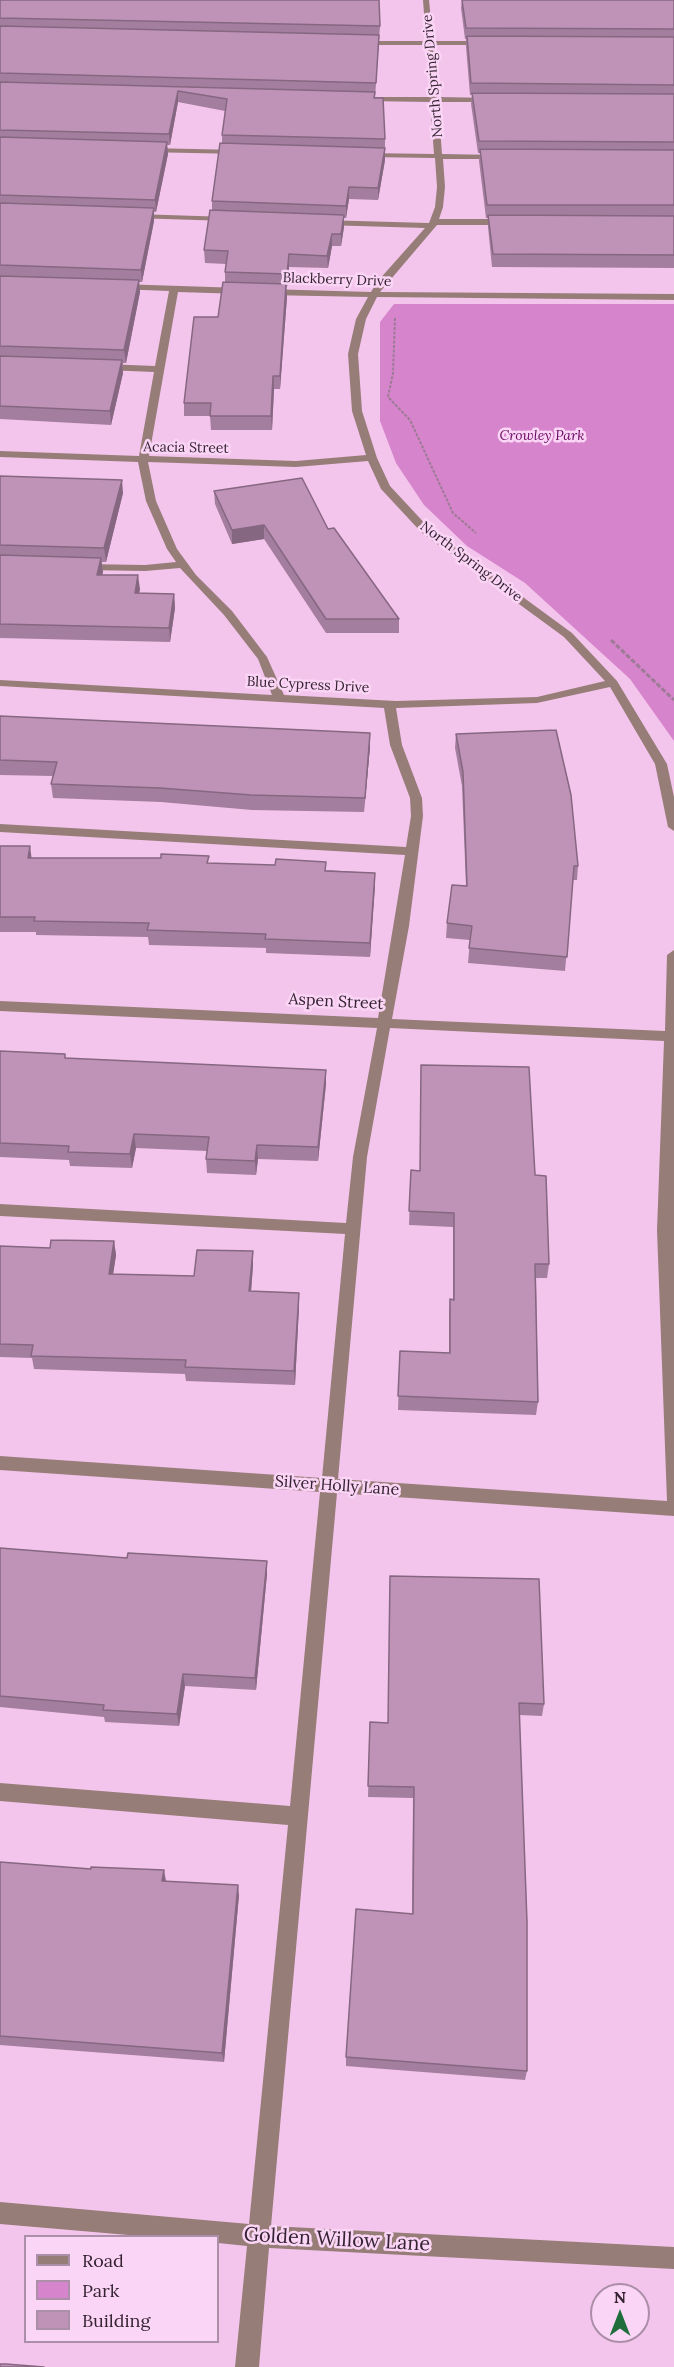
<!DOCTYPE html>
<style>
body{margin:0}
#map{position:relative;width:674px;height:2367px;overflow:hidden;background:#f4c5ec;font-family:Lora,serif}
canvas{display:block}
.legend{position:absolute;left:24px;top:2235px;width:195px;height:108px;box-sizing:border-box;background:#fbd5f5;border:2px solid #ab8ea7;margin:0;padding:8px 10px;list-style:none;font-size:18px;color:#342332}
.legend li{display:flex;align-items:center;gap:12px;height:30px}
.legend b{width:30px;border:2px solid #ab8ea7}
.north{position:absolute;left:590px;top:2283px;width:60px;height:60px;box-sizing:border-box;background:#fbd5f5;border:2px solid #ab8ea7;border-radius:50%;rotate:0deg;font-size:16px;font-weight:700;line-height:24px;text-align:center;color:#342332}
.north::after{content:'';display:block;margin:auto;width:21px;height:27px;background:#206d3c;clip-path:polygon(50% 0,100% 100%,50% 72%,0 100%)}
</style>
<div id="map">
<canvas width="674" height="2367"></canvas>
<ul class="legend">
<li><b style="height:8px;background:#977d78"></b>Road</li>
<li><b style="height:16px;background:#d684cb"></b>Park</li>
<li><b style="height:16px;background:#bf93b8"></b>Building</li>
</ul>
<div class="north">N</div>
</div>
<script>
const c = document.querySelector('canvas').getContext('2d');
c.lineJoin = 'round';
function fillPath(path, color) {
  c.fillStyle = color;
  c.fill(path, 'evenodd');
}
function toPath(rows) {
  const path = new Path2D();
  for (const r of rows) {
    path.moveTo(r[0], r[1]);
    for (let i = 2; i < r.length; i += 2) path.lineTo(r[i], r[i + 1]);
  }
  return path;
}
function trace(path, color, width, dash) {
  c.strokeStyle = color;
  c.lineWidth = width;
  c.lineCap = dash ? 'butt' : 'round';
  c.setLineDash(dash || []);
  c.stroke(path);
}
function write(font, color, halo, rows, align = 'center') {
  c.font = font + ' Lora,serif';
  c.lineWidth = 5;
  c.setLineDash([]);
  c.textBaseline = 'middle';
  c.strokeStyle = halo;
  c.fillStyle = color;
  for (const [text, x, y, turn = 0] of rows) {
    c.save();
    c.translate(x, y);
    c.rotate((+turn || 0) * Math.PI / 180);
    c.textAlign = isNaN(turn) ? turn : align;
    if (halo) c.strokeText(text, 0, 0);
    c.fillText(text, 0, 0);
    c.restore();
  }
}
fillPath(toPath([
 [394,304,674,304,674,741,630,679,525,583,467,546,424,505,396,463,380,421,380,322]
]), '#d684cb');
trace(toPath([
 [395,318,393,373,388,397,410,420,453,513,476,533]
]), '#9d7b97', 2, [3, 1.5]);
trace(toPath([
 [611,640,674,700]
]), '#9d7b97', 3, [5, 2]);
fillPath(toPath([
 [423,0,429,0,433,41,486,41,490,43,486,45,433,45,438,97,492,98,496,100,492,102,438,102,442,154,498,155,502,157,498,159,443,159,445,187,443,207,439,219,506,219,510,222,506,225,437,225,380,292,674,294,674,300,377,297,366,319,358,354,362,411,377,458,390,486,430,529,572,633,617,681,667,764,674,797,674,831,668,827,655,764,610,687,537,703,396,708,402,745,422,798,423,816,409,926,392,1019,665,1031,667,955,674,950,674,1516,337,1493,271,2226,674,2247,674,2269,269,2248,259,2367,235,2367,247,2246,218,2243,218,2236,140,2236,0,2224,0,2202,249,2224,288,1825,0,1801,0,1783,290,1806,320,1492,0,1470,0,1456,322,1478,345,1234,0,1216,0,1204,346,1223,353,1157,377,1028,0,1011,0,1001,378,1018,405,855,0,832,0,824,406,847,411,816,410,798,390,745,384,708,0,686,0,680,272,695,258,659,224,615,180,568,145,571,84,570,79,567,84,564,145,565,176,562,167,549,146,501,138,462,0,457,0,451,139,456,154,372,105,370,100,367,105,364,155,366,169,291,116,289,116,285,119,284,242,288,246,291,242,294,178,292,149,456,296,461,366,455,352,411,348,354,356,319,368,297,266,295,262,292,266,289,371,292,377,282,425,228,324,225,320,222,321,220,429,223,435,207,437,187,435,158,366,157,362,155,366,153,434,154,430,102,363,101,359,99,363,97,430,97,426,45,360,45,356,43,360,41,426,41,423,0],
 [368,461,381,489,422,533,564,637,605,681,537,697,396,701,284,695,267,657,232,611,196,575,177,549,156,501,148,462,296,467,368,461],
 [390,1028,664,1041,657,1230,667,1501,338,1479,367,1157,390,1028],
 [147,148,240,150,244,152,240,154,144,152,143,150,147,148],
 [136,214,229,217,233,219,229,221,133,218,133,214,136,214]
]), '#977d78');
fillPath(toPath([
 [0,0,380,26,375,98,385,139,385,160,378,200,349,199,346,218,344,218,344,227,341,246,332,246,328,268,289,267,287,287,286,287,287,297,280,389,274,389,272,430,211,430,210,416,184,416,184,403,218,317,225,282,225,272,226,264,205,263,204,250,212,210,212,201,222,143,222,135,225,111,178,102,170,145,167,145,168,154,156,212,154,212,154,221,142,282,139,282,140,292,126,363,123,363,123,373,111,425,0,419],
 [462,0,674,0,674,268,492,267,488,227,488,218,486,218,479,161,480,153,478,153,471,104,472,95,470,95,466,47,466,39,465,39,461,8],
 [0,476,123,493,106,562,102,562,103,572,102,575,140,589,139,593,174,594,175,608,170,642,0,638],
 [214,491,328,529,399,619,399,633,326,633,264,539,232,544,215,504],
 [0,716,370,733,370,747,364,812,252,810,161,802,53,798,51,784,53,776,0,775],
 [456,734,578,866,577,880,573,880,565,971,468,963,470,940,446,938,447,923,466,886,462,786,455,748],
 [0,846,31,858,209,863,375,873,370,957,266,953,266,948,149,945,148,937,36,935,36,932,0,932],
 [0,1051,326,1084,318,1161,258,1159,256,1175,207,1173,206,1159,207,1151,136,1148,132,1168,70,1166,69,1160,0,1157],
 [421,1065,535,1175,549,1264,547,1278,536,1278,538,1402,536,1415,398,1410,400,1351,449,1353,449,1313,450,1299,453,1299,453,1227,409,1225,411,1170,420,1171],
 [114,1241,116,1255,113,1274,194,1276,253,1265,251,1291,299,1293,299,1306,295,1385,186,1381,185,1374,34,1369,32,1358,0,1357,0,1246,50,1248],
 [0,1548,127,1558,267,1561,267,1574,256,1690,185,1686,179,1726,105,1722,104,1717,0,1707],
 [390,1588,544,1704,542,1716,519,1715,527,2071,525,2080,346,2066,346,2057,412,1914,413,1798,368,1797,370,1722,388,1723],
 [0,1862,166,1881,239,1895,224,2062,0,2045]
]), '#a47e9e');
fillPath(toPath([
 [178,91,178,102,170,145,169,134],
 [167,142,168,154,156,212,155,200],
 [385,148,385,160,378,200,378,188],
 [349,187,349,199,346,218,346,206],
 [154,208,154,221,142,282,141,270],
 [344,215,344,227,341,246,341,234],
 [332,234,332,246,328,268,327,256],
 [289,254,289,267,287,287,287,274],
 [139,280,140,292,126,363,124,350],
 [286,284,287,297,280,389,280,376],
 [122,360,123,373,111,425,110,411],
 [273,376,274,389,272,430,271,416],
 [122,480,123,493,106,562,104,548],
 [264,525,264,539,232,544,232,530],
 [101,558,103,572,99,588,97,575],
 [138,575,140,589,136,607,135,593],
 [174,594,175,608,170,642,169,628],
 [370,733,370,747,364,812,365,798],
 [30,846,32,861,28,858],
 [375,873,375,887,370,957,370,943],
 [326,1070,326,1084,318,1161,318,1147],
 [134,1134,136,1148,132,1168,130,1154],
 [257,1145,258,1159,256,1175,255,1161],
 [114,1241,116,1255,111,1288,109,1274],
 [253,1251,253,1265,250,1305,249,1291],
 [299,1293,299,1306,295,1385,294,1371],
 [267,1561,267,1574,256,1690,255,1678],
 [183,1674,185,1686,179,1726,177,1714],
 [164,1870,166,1881,162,1881],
 [238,1885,239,1895,224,2062,222,2053]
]), '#866781');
const building = toPath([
 [0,0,379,0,380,26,0,18,0,0],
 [462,0,674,0,674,29,466,28,462,0],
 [0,26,379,35,376,83,0,73,0,26],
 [467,36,674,37,674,85,471,83,467,36],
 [0,82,375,92,374,98,383,98,385,139,222,135,227,99,178,91,169,134,0,130,0,82],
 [472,93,674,94,674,142,479,141,472,93],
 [0,137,167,142,155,200,0,195,0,137],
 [220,143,385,148,378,188,349,187,346,206,212,201,220,143],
 [480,149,674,150,674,205,487,205,480,149],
 [0,203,154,208,141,270,0,265,0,203],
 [210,210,344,215,341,234,332,234,327,256,289,254,287,274,225,272,228,251,204,250,210,210],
 [488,215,674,216,674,255,493,254,488,215],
 [0,276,139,280,124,350,0,346,0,276],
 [223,282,286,284,280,376,273,376,271,416,210,416,211,403,184,403,194,317,218,317,223,282],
 [0,356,122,360,110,411,0,406,0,356],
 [0,476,122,480,104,548,0,545,0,476],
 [302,478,328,529,334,528,399,619,326,619,264,525,232,530,214,491,302,478],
 [0,555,101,558,97,575,138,575,135,593,174,594,169,628,0,624,0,555],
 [0,716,370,733,365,798,251,795,160,788,51,784,57,762,0,760,0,716],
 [556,730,571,795,578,866,574,866,567,957,469,948,472,926,447,923,452,885,467,886,463,772,456,734,556,730],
 [0,846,30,846,28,858,161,858,161,854,209,856,207,863,275,865,276,859,326,862,325,871,375,873,370,943,265,939,266,934,147,930,149,923,34,921,35,917,0,917,0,846],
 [0,1051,65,1054,65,1058,326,1070,318,1147,257,1145,255,1161,206,1159,209,1137,134,1134,130,1154,68,1152,69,1146,0,1143,0,1051],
 [421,1065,529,1067,535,1175,546,1176,549,1264,535,1264,538,1402,398,1396,400,1351,450,1353,450,1299,454,1300,454,1213,409,1211,411,1170,420,1171,421,1065],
 [51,1240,114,1241,109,1274,194,1276,197,1250,253,1251,249,1291,299,1293,294,1371,185,1367,186,1360,31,1356,33,1345,0,1344,0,1246,50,1248,51,1240],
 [0,1548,127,1558,128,1553,267,1561,255,1678,183,1674,177,1714,103,1710,104,1705,0,1696,0,1548],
 [390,1576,539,1579,544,1704,519,1703,527,1922,527,2071,346,2057,356,1909,413,1914,414,1787,368,1786,370,1722,388,1723,390,1576],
 [0,1862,91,1869,91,1867,164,1870,162,1881,238,1885,222,2053,0,2036,0,1862],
 [0,2364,6,2364,44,2367,0,2367,0,2364]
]);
fillPath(building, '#bf93b8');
trace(building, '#866781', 1.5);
write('14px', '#342332', '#fbd5f5', [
 ["North Spring Drive",433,76,-95],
 ["Blackberry Drive",337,280,2],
 ["Acacia Street",186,448,1],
 ["North Spring Drive",471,562,37],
 ["Blue Cypress Drive",308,685,3]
]);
write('italic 14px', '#6a0a63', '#fbd5f5', [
 ["Crowley Park",542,436]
]);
write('16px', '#342332', '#fbd5f5', [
 ["Aspen Street",336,1002,3],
 ["Silver Holly Lane",337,1486,4]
]);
write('20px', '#342332', '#fbd5f5', [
 ["Golden Willow Lane",337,2240,3]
]);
</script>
